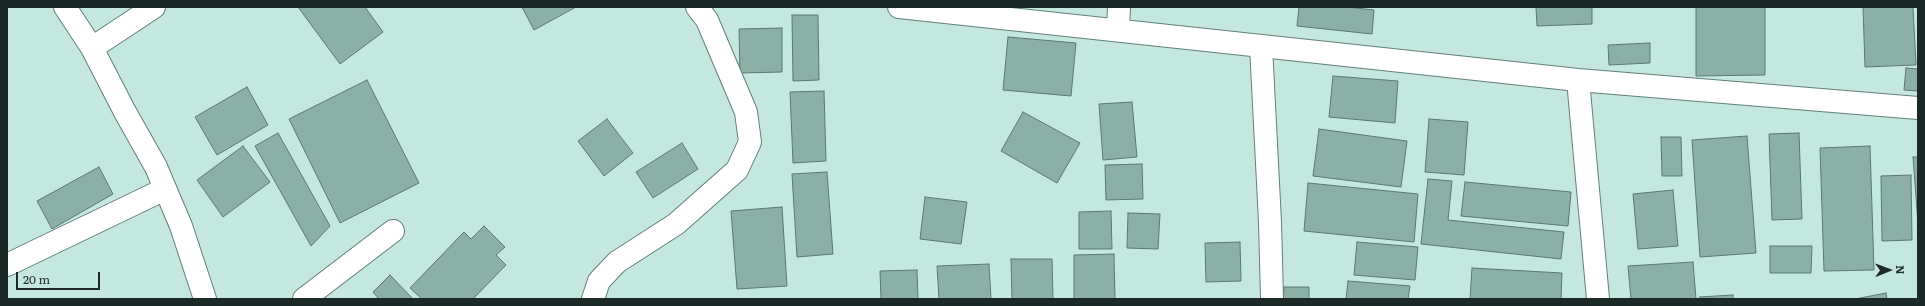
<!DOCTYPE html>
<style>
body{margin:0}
#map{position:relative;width:1925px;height:306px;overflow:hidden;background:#c4e8df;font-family:Literata,serif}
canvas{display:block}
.frame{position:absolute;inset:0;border:8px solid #1c2a27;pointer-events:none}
.north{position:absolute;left:1869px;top:250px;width:40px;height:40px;-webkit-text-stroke:3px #c4e8df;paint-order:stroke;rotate:89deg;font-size:11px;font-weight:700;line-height:16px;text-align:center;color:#1c2a27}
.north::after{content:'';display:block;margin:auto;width:14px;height:18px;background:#1c2a27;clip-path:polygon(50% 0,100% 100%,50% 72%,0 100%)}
.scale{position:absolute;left:16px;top:272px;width:84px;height:18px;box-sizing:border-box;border:2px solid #1c2a27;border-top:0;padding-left:5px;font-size:12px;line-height:14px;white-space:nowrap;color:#1c2a27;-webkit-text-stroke:3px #c4e8df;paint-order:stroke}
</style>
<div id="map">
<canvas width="1925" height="306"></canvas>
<div class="frame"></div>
<div class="north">N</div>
<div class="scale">20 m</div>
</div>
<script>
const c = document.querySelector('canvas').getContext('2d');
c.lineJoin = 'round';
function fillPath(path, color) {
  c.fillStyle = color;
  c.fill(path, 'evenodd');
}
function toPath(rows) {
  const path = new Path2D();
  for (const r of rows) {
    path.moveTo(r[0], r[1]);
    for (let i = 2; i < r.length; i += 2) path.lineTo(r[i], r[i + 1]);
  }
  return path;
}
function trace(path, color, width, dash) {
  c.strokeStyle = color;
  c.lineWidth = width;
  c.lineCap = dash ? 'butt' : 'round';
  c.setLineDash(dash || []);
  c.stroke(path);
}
const building = toPath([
 [298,7,365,7,383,32,340,64,298,7],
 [522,7,576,7,534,30,522,7],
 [1299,7,1347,7,1374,10,1372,34,1297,26,1299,7],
 [1536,7,1592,7,1592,24,1537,26,1536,7],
 [1696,7,1765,7,1765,75,1696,76,1696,7],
 [1863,7,1913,7,1916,65,1865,67,1863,7],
 [792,15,818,15,819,80,793,81,792,15],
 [782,28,782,72,740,73,739,29,782,28],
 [1008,37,1076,43,1071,96,1003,90,1008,37],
 [1650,43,1650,63,1609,65,1608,45,1650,43],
 [1906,68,1918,69,1918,91,1904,90,1906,68],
 [1333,76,1398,81,1395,123,1329,117,1333,76],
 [367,80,419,183,340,223,289,119,367,80],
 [247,87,268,125,217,155,195,117,247,87],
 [824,91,826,161,793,163,790,92,824,91],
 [1132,102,1137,157,1103,160,1099,104,1132,102],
 [1023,112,1080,143,1057,183,1001,151,1023,112],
 [607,119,633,153,604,176,578,141,607,119],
 [1429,119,1468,122,1464,175,1425,172,1429,119],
 [1319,129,1407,141,1401,187,1313,176,1319,129],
 [278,133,330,226,311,246,255,146,278,133],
 [1799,133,1802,219,1772,220,1769,134,1799,133],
 [1747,136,1756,253,1700,257,1692,140,1747,136],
 [1661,137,1681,137,1682,176,1662,176,1661,137],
 [682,143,698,169,653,198,636,172,682,143],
 [243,146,270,182,223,217,197,180,243,146],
 [1870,146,1874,270,1824,271,1820,148,1870,146],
 [1913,157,1918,157,1918,224,1913,157],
 [1142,164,1143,199,1106,200,1105,165,1142,164],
 [99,167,113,194,52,229,37,201,99,167],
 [827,172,833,254,797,257,792,174,827,172],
 [1911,175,1912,240,1882,241,1881,176,1911,175],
 [1428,179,1452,181,1448,220,1564,232,1561,259,1421,244,1428,179],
 [1465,182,1571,192,1568,226,1461,216,1465,182],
 [1308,183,1418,194,1414,242,1304,231,1308,183],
 [1673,190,1678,246,1638,249,1633,194,1673,190],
 [925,197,967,202,961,244,920,239,925,197],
 [782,207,787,286,737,289,731,211,782,207],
 [1111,211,1112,249,1079,249,1079,212,1111,211],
 [1128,213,1160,214,1158,249,1127,248,1128,213],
 [484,226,505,247,496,255,506,265,473,299,422,299,410,288,464,232,471,239,484,226],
 [1240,242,1241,281,1206,282,1205,243,1240,242],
 [1357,242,1418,247,1415,280,1354,275,1357,242],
 [1770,246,1812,246,1811,273,1770,273,1770,246],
 [1114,254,1115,299,1074,299,1074,255,1114,254],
 [1011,259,1052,259,1053,299,1012,299,1011,259],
 [1693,262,1696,299,1631,299,1628,266,1693,262],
 [989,264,991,299,939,299,937,266,989,264],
 [1472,268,1562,273,1561,299,1470,299,1472,268],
 [917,270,918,299,881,299,880,271,917,270],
 [390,275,413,299,379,299,373,292,390,275],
 [1348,281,1410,286,1408,299,1346,299,1348,281],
 [1284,287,1309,287,1309,299,1283,299,1284,287],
 [1886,293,1887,299,1855,299,1886,293],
 [1733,295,1733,299,1700,299,1699,297,1733,295]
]);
fillPath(building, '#8cafa6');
trace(building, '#597a73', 1);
const minor = toPath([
 [65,7,92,48,125,112,156,167,181,226,205,299],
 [899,7,1578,80,1918,108],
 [1118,30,1119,7],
 [1261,46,1270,222,1272,299],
 [92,48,154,7],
 [1578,80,1598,299],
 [7,265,165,189],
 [304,299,393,231],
 [593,299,599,281,617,262,676,224,737,170,750,142,746,112,707,20,697,7]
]);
trace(minor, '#608179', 24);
trace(minor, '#fff', 22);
</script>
